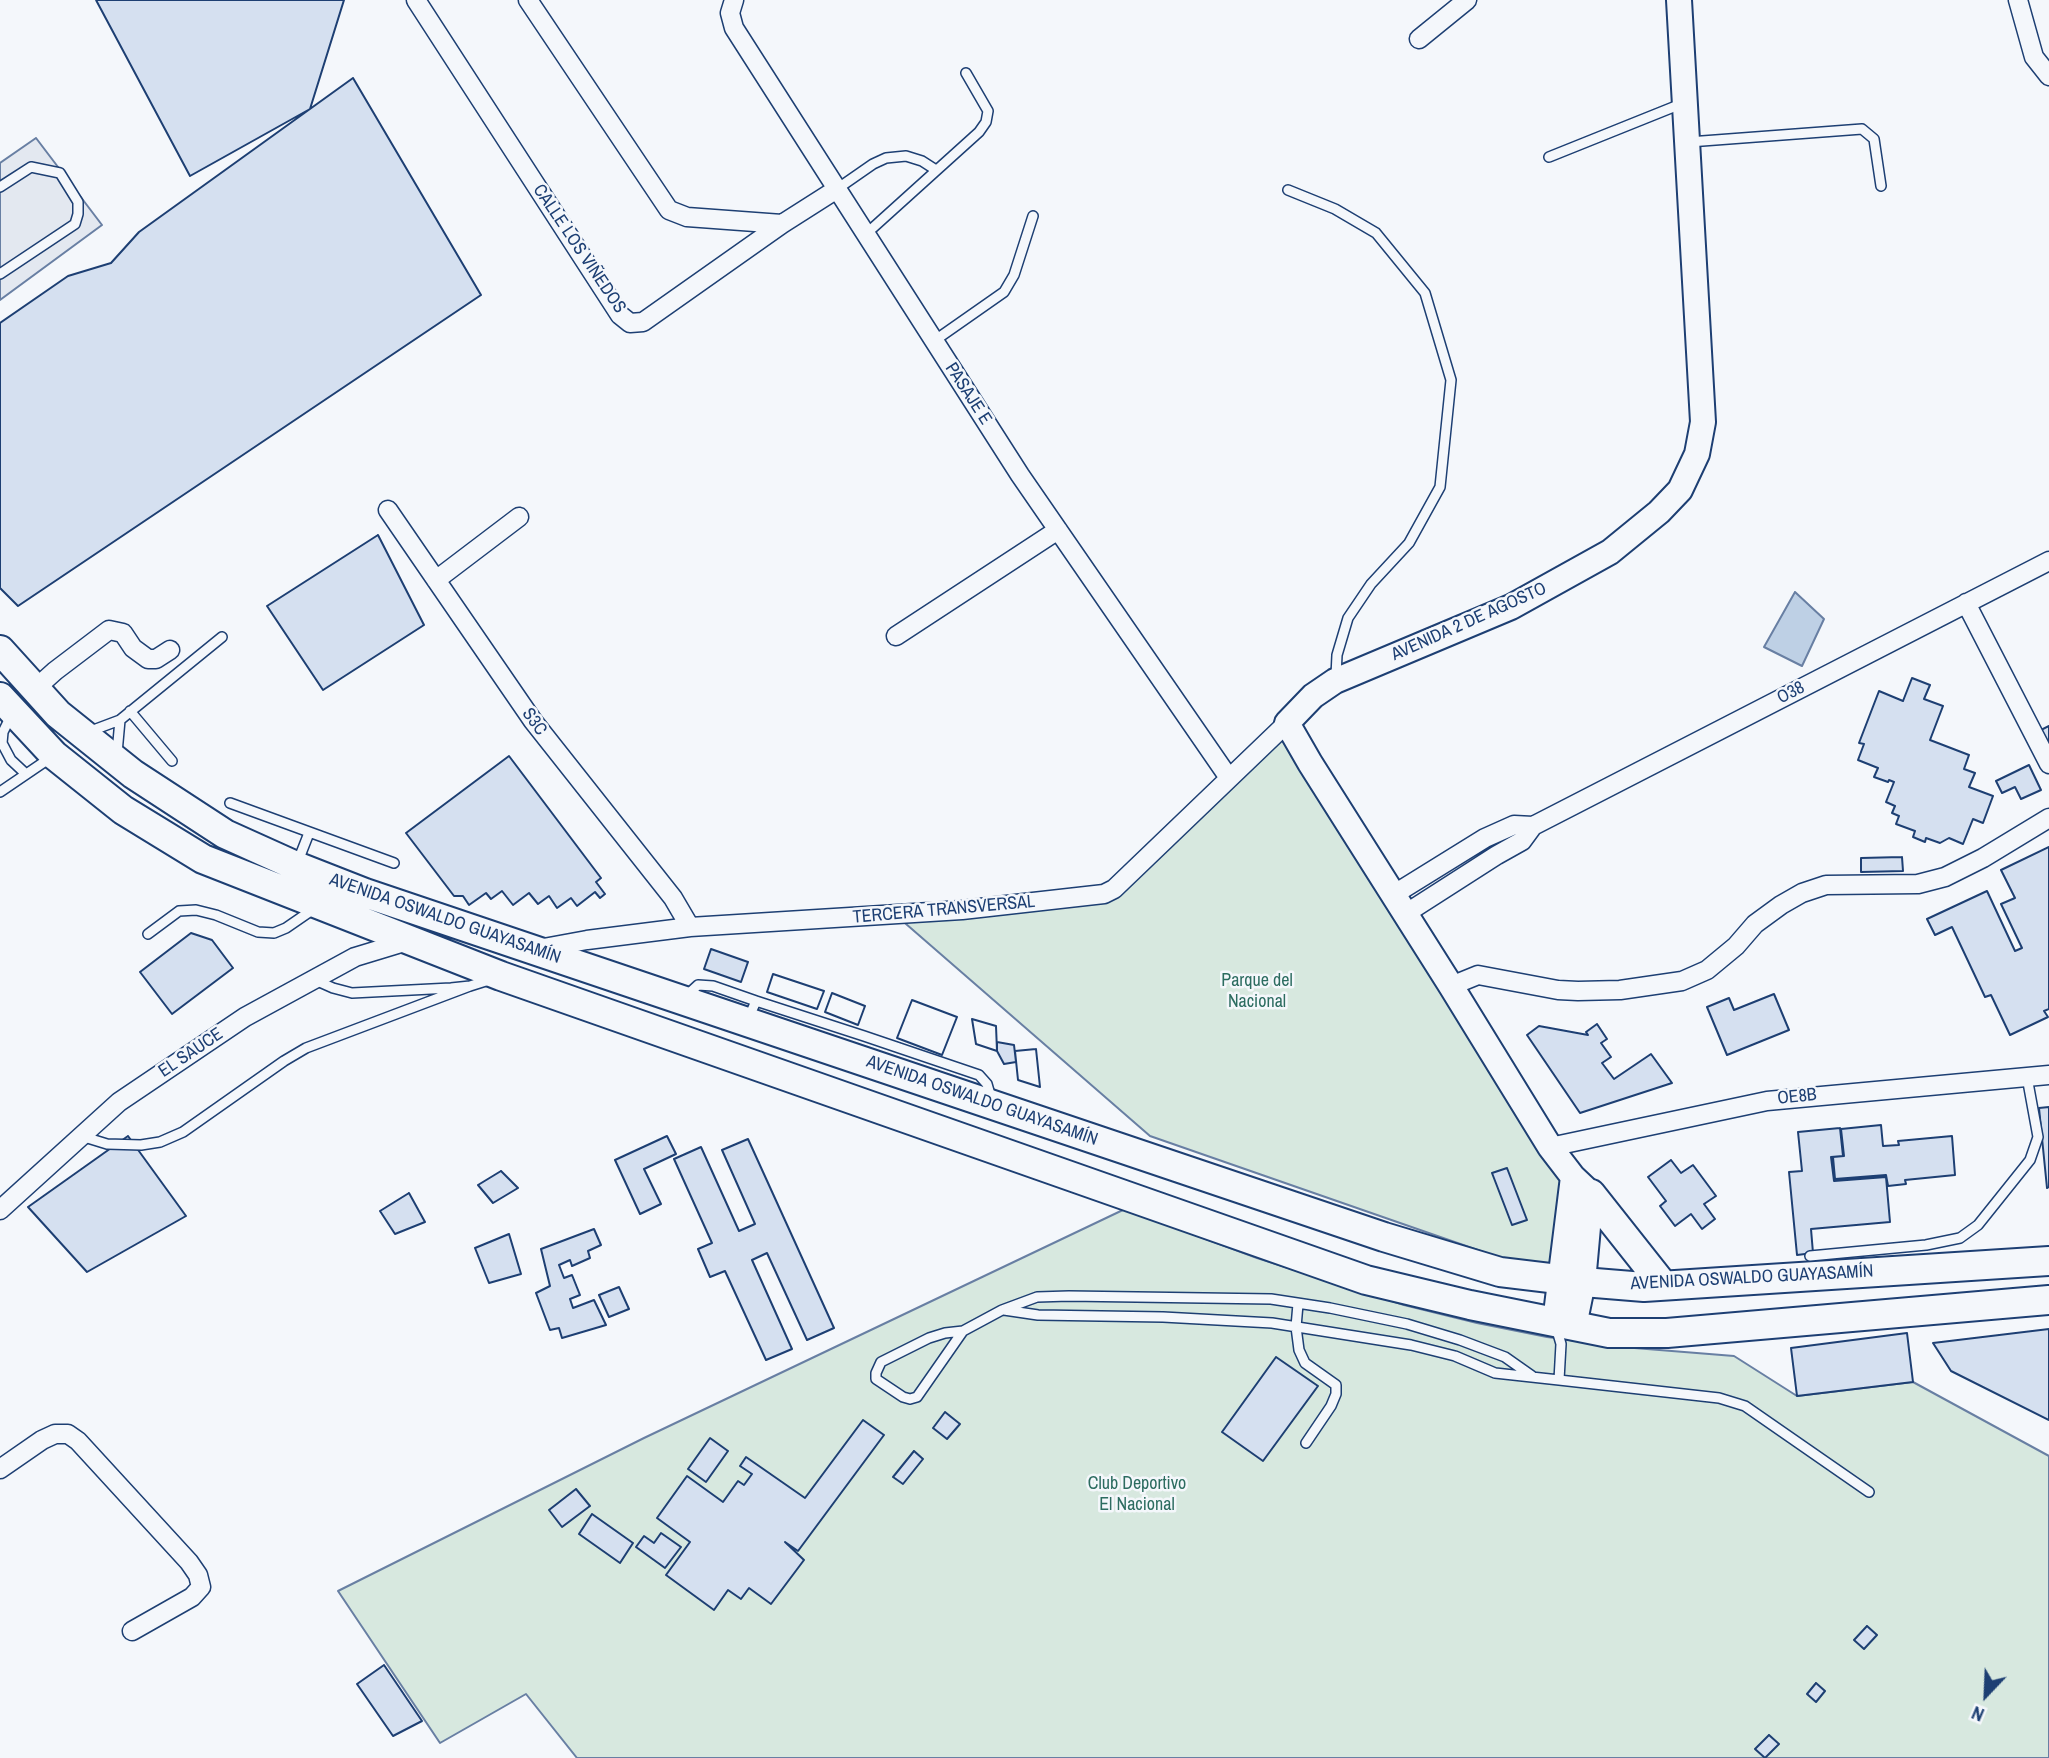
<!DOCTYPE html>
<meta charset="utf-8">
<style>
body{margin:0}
#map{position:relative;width:2049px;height:1758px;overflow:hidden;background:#f4f7fb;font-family:"Archivo Narrow",sans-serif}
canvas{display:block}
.north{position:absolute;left:1951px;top:1660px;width:70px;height:70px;-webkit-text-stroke:5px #f4f7fb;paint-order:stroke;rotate:203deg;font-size:19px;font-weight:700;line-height:28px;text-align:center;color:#1d3f73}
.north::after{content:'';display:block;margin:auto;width:24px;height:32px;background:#1d3f73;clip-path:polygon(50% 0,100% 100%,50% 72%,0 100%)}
</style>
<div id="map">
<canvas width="2049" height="1758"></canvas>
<div class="north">N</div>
</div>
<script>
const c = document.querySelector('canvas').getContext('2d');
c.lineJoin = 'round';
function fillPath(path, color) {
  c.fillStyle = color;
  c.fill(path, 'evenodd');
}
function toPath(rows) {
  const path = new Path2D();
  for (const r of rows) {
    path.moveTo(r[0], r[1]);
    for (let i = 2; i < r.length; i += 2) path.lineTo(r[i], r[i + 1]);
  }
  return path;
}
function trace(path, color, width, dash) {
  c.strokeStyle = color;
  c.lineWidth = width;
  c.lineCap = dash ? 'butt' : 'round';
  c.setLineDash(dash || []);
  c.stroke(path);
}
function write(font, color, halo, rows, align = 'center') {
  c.font = font + ' "Archivo Narrow",sans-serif';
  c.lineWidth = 5;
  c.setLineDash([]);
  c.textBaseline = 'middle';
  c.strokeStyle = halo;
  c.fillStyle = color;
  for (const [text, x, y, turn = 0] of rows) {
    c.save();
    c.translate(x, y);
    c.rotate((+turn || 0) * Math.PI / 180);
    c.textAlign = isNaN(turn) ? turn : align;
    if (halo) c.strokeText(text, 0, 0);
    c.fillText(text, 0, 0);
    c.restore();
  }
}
const green = toPath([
 [1294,713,1570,1174,1561,1279,1150,1136,898,917,1106,897,1294,713],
 [1125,1209,1257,1258,1404,1305,1477,1323,1547,1337,1622,1347,1734,1356,1797,1396,1913,1382,2049,1456,2049,1758,577,1758,526,1694,440,1743,338,1591,644,1438,1125,1209]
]);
fillPath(green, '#d7e8df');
trace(green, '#687fa3', 2);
const parking = toPath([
 [36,138,102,225,0,300,0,163,36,138]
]);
fillPath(parking, '#e3e8f0');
trace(parking, '#687fa3', 2);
const water = toPath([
 [1795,592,1824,619,1802,666,1764,647,1795,592]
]);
fillPath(water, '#bed0e5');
trace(water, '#687fa3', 2);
const building = toPath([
 [96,0,344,0,310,109,190,176,96,0],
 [353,78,481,295,18,606,0,588,0,323,68,276,111,263,139,232,353,78],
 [378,535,424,625,323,690,267,606,378,535],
 [1912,678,1930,685,1924,699,1943,706,1930,740,1969,755,1964,769,1975,773,1969,787,1993,796,1983,823,1973,819,1963,844,1949,838,1940,843,1926,838,1925,842,1913,837,1915,831,1896,824,1899,816,1892,813,1895,806,1886,802,1894,782,1889,780,1888,782,1874,777,1878,768,1858,760,1864,744,1859,743,1879,691,1903,701,1912,678],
 [2049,726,2049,751,2039,731,2049,726],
 [509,756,601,878,596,882,605,894,600,898,595,892,577,906,571,898,557,908,549,896,538,904,529,893,513,905,502,891,491,899,486,893,469,905,463,896,454,896,406,833,509,756],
 [2029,765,2041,790,2021,799,2015,787,2002,793,1996,781,2029,765],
 [2049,847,2049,1009,2044,1011,2048,1017,2010,1035,1991,995,1985,997,1952,927,1935,935,1927,919,1987,891,2015,951,2022,948,2001,904,2015,898,2001,870,2049,847],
 [1902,857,1903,871,1861,872,1861,858,1902,857],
 [191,933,212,940,233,968,172,1014,140,972,191,933],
 [711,949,748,962,741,982,704,969,711,949],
 [773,974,824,991,817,1009,767,992,773,974],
 [773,974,824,991,817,1009,767,992,773,974],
 [832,993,865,1006,858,1025,825,1012,832,993],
 [832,993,865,1006,858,1025,825,1012,832,993],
 [1774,994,1789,1030,1727,1055,1707,1007,1729,998,1734,1010,1774,994],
 [912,1000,957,1017,942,1055,897,1038,912,1000],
 [912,1000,957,1017,942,1055,897,1038,912,1000],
 [972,1019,996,1026,997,1051,976,1044,972,1019],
 [972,1019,996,1026,997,1051,976,1044,972,1019],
 [1597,1024,1607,1039,1601,1043,1611,1057,1602,1063,1614,1079,1651,1054,1672,1083,1580,1113,1527,1035,1539,1026,1588,1035,1586,1032,1597,1024],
 [997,1042,1014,1045,1016,1062,1004,1064,997,1051,997,1042],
 [1036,1049,1040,1087,1018,1080,1015,1051,1036,1049],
 [1036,1049,1040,1087,1018,1080,1015,1051,1036,1049],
 [2049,1107,2049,1187,2047,1188,2039,1108,2049,1107],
 [1881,1125,1883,1146,1899,1145,1898,1141,1952,1136,1955,1175,1905,1180,1906,1184,1888,1186,1886,1175,1835,1179,1833,1157,1844,1156,1841,1129,1881,1125],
 [1840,1128,1843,1156,1831,1157,1834,1181,1886,1177,1890,1222,1811,1229,1813,1253,1797,1255,1789,1172,1802,1171,1798,1132,1840,1128],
 [128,1136,186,1216,87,1272,28,1207,128,1136],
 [667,1136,676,1154,644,1169,661,1204,640,1214,615,1160,667,1136],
 [748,1139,834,1328,807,1340,767,1253,752,1260,792,1349,766,1360,725,1271,710,1277,698,1249,712,1243,674,1159,701,1147,739,1231,755,1224,722,1150,748,1139],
 [1671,1160,1681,1173,1693,1165,1716,1196,1704,1204,1715,1219,1702,1229,1691,1214,1675,1226,1660,1206,1666,1201,1648,1177,1671,1160],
 [1507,1168,1527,1220,1512,1225,1492,1173,1507,1168],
 [501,1171,518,1188,493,1203,478,1185,501,1171],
 [409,1193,425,1222,395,1234,380,1211,409,1193],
 [594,1229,601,1245,588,1251,590,1258,572,1266,570,1260,559,1265,564,1278,572,1275,580,1295,570,1299,573,1308,594,1300,606,1325,562,1338,559,1328,550,1330,536,1293,550,1286,541,1249,594,1229],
 [509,1234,521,1274,489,1283,475,1248,509,1234],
 [619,1287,629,1309,609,1317,599,1295,619,1287],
 [2049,1329,2049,1420,1951,1371,1933,1343,2049,1329],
 [1907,1333,1913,1382,1797,1396,1791,1348,1907,1333],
 [1276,1357,1318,1386,1263,1461,1222,1432,1276,1357],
 [945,1412,960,1424,947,1439,933,1428,945,1412],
 [863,1420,884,1435,798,1551,785,1542,804,1560,771,1604,749,1588,741,1599,728,1590,714,1610,666,1575,690,1542,657,1518,687,1476,723,1502,738,1481,744,1485,752,1474,740,1466,746,1457,805,1498,863,1420],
 [710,1438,728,1451,706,1482,688,1469,710,1438],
 [914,1451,923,1459,903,1484,893,1477,914,1451],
 [576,1489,590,1506,562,1527,549,1510,576,1489],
 [592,1514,633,1543,620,1563,579,1534,592,1514],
 [661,1533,681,1547,665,1568,636,1547,644,1536,654,1543,661,1533],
 [1867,1626,1877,1635,1864,1649,1854,1640,1867,1626],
 [384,1665,422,1721,393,1736,357,1684,384,1665],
 [1816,1683,1825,1691,1816,1702,1807,1694,1816,1683],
 [1769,1735,1779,1744,1765,1758,1755,1749,1769,1735]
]);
fillPath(building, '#d5e0f0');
trace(building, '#1d3f73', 2);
const service = toPath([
 [1689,142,1862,129,1874,139,1881,186],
 [1549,157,1681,104],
 [0,187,31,167,60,173,78,202,78,214,75,224,0,274],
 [837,189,873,164,886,158,906,156,922,161,936,170],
 [1288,190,1335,209,1376,233,1425,293,1451,380,1440,487,1409,543,1371,584,1348,618,1337,655,1336,676],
 [866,234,979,132,986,122,988,111,966,73],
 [934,341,1004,292,1014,275,1033,216],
 [130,711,172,761],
 [11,716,3,732,2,743,11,760,26,774],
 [88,732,120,720,222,637],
 [117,753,120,720],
 [0,792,50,758],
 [230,803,394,863],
 [298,861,309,833],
 [148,934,179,911,196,910,216,915,258,932,274,933,286,928,315,908],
 [315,980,333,988,352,993,451,988,470,986,489,980],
 [685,997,698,985,713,986,756,1001],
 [749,1017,756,1001,864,1036,979,1075,987,1084,991,1098],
 [81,1136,107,1144,141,1145,160,1142,183,1132,284,1061,306,1048,470,986],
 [1810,1256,1926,1245,1960,1238,1978,1225,2030,1160,2038,1137,2027,1077],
 [1298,1304,1296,1327,1299,1350,1305,1363,1336,1385,1336,1394,1331,1406,1306,1443],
 [1004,1310,1038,1315,1163,1317,1272,1323,1411,1345,1455,1356,1495,1373,1559,1380,1561,1344,1556,1327],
 [963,1331,917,1397,910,1399,903,1397,876,1379,876,1373,881,1362,929,1338,945,1333,963,1331,1002,1310,1037,1297,1069,1296,1271,1299,1330,1308,1407,1324,1460,1340,1505,1357,1532,1376],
 [1559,1380,1719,1398,1745,1406,1869,1492]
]);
const minor = toPath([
 [416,0,620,315,630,323,643,322,782,224,837,189],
 [528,0,669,210,687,217,782,224],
 [734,0,730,13,734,28,1020,475,1229,778],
 [2018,0,2034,57,2049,76],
 [1419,39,1467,0],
 [388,510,533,721,673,898,690,927],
 [436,580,519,517],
 [1966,603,2049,764],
 [896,636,1058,530],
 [35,689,55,671,109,630,123,633,133,648,148,659,156,659,170,650],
 [1393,895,1485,838,1514,825,1533,826],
 [1405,914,1497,855,1522,841,1533,826,2049,561],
 [538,949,587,940,690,927,962,910,1104,894,1114,889,1287,723],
 [1451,986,1478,975,1558,990,1578,991,1620,990,1682,981,1707,970,1736,946,1755,924,1781,905,1802,893,1826,885,1918,884,1945,877,1983,858,2049,818],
 [1550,1147,1767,1101,2049,1075],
 [0,1210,119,1102,245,1017,355,957,411,940],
 [0,1469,42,1440,55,1434,68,1434,78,1441,189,1562,198,1575,201,1587,192,1597,132,1631]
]);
const secondary = toPath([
 [1555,1322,1573,1177],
 [1574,1326,1583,1282,1591,1194,1573,1177,1550,1147,1451,986,1310,763,1287,723,1313,696,1335,681,1511,607,1610,552,1659,512,1680,490,1697,454,1703,422,1679,0]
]);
const primary = toPath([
 [0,650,58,714,133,774,225,834,296,866,365,893,1384,1237,1500,1272,1583,1282,1644,1287,2049,1261],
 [0,697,54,755,123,810,203,859,501,976,1366,1280,1470,1305,1609,1333,1667,1333,2049,1300],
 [1591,1194,1663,1285]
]);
trace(service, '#1d3f73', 12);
trace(minor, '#1d3f73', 21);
trace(secondary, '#1d3f73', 28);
trace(primary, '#1d3f73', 32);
trace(service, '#f4f7fb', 9);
trace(minor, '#f4f7fb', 18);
trace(secondary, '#f4f7fb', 24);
trace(primary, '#f4f7fb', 28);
write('18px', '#1d3f73', '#f4f7fb', [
 ["CALLE LOS VIÑEDOS",579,249,56],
 ["PASAJE E",968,394,57],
 ["AVENIDA 2 DE AGOSTO",1469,622,-24],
 ["O38",1791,693,-27],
 ["S3C",534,722,54],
 ["TERCERA TRANSVERSAL",944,910,-5],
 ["AVENIDA OSWALDO GUAYASAMÍN",445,919,19],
 ["EL SAUCE",191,1053,-34],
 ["OE8B",1797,1097,-6],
 ["AVENIDA OSWALDO GUAYASAMÍN",982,1101,19],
 ["AVENIDA OSWALDO GUAYASAMÍN",1752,1278,-3]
]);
write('18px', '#2c6c60', '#f4f7fb', [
 ["Parque del",1257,981],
 ["Nacional",1257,1002],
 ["Club Deportivo",1137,1484],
 ["El Nacional",1137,1505]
]);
</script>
